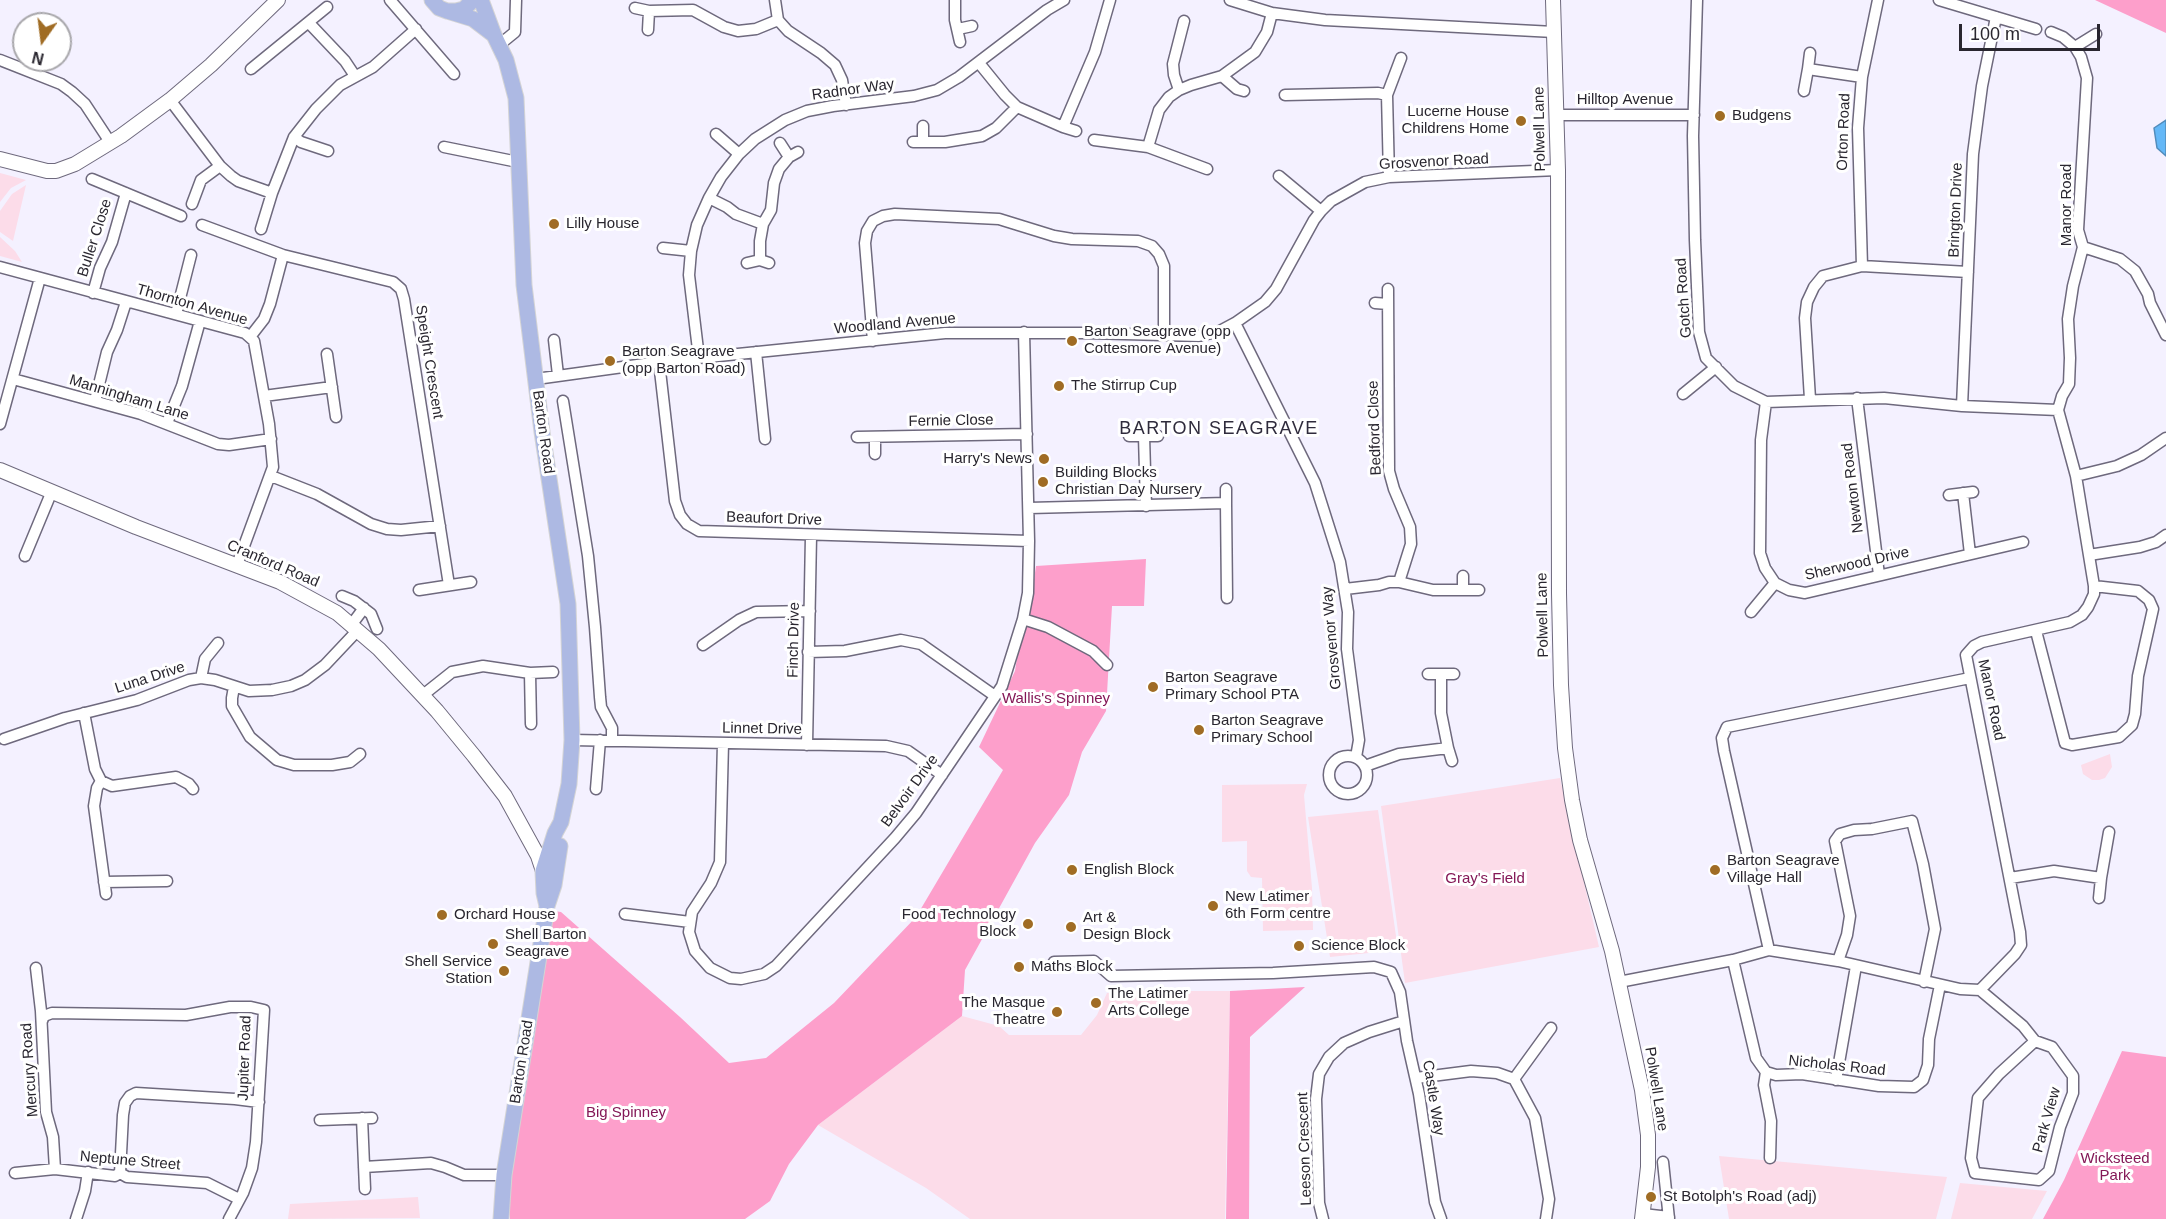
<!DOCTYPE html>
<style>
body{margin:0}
#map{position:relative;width:2166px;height:1219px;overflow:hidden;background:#f4f1ff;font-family:Helvetica,sans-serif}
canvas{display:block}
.north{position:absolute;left:12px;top:12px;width:60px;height:60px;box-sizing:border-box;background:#fff;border:2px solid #a9a8ac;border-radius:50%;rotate:194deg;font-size:16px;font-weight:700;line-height:24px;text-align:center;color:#29262f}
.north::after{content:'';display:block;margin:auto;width:21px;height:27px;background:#a06c24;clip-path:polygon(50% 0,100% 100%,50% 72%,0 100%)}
.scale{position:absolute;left:1959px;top:24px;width:141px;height:27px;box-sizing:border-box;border:3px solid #29262f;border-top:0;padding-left:8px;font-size:18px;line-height:21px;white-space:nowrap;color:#29262f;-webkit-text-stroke:4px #fff;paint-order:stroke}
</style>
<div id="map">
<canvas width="2166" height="1219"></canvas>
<div class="north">N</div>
<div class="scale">100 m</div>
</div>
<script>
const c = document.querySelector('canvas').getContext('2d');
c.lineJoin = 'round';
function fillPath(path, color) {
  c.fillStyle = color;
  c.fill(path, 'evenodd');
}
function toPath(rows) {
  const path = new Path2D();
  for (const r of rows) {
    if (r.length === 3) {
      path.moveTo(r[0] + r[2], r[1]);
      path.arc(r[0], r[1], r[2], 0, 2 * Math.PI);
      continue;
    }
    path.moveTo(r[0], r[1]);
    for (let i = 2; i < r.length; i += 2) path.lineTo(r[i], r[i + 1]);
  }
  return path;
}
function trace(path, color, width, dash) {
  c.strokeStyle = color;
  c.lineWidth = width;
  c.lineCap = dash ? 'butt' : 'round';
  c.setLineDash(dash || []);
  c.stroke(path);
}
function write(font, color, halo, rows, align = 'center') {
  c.font = font + ' Helvetica,sans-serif';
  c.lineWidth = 6;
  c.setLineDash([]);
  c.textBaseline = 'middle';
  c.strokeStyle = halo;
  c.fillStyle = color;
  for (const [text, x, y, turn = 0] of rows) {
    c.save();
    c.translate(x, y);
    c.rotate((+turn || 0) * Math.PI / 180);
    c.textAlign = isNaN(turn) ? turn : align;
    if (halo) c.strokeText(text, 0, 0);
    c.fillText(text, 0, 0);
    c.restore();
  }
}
fillPath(toPath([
 [0,173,26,180,11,188,0,202],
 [26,185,13,241,0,232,0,211,12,194],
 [0,237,15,251,22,262,0,256],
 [2110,754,2112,767,2105,778,2099,780,2092,780,2083,774,2081,765],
 [1560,778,1599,947,1405,983,1381,806],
 [1307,784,1304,795,1312,888,1313,930,1263,931,1262,878,1251,877,1247,871,1247,841,1222,842,1222,785],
 [1378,810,1398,950,1330,957,1308,817],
 [1130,991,1230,991,1225,1219,970,1219,926,1188,818,1125,962,1016,999,1026,1009,1035,1081,1035,1097,1015,1107,993],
 [1719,1156,1947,1177,1936,1219,1729,1219],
 [1960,1183,2047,1191,2032,1219,1951,1219],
 [418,1197,420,1218,288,1219,290,1204]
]), '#fcdce9');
fillPath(toPath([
 [2095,0,2166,0,2166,33],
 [1146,559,1144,606,1112,606,1106,711,1082,752,1069,795,1035,843,965,970,962,1016,818,1125,789,1164,770,1201,745,1219,510,1219,508,1204,515,1132,542,965,554,911,561,912,680,1017,729,1063,766,1058,834,1003,916,917,1003,770,979,747,1015,671,1023,619,1029,614,1036,566],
 [1305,987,1250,1037,1249,1219,1226,1219,1230,991],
 [2122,1051,2166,1057,2166,1219,2043,1219,2064,1180]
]), '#fd9fcb');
const water = toPath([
 [2166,120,2166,156,2157,148,2154,128,2166,120]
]);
fillPath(water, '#64b8f7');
trace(water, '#528cbb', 1.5);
const street = toPath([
 [390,0,454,74],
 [775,0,778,20,788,31,821,53,835,65,842,80,846,105],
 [955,0,955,20,960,42],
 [1230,0,1272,13,1325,20,1554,32],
 [1697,0,1693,136,1695,240,1699,332,1706,358,1734,386,1766,402,1884,398,1962,406,2058,410],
 [1939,0,2036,29],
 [635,8,649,11,693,10,724,27,738,31,756,29,778,20],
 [309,23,345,61,355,76],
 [958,29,972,26],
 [648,30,649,11],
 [499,45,515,32,516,0],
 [2075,47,2096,34],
 [1810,53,1808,69,1862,77],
 [0,60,61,84,72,92,85,104,110,142],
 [979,63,1005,95,1017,107,1063,127,1095,52,1110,0],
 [251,69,327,7],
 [1222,76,1237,89,1244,91],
 [1179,90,1174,75,1173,64,1184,21],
 [1804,91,1808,69],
 [1285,95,1378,93,1387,95],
 [170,100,220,166,231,176,238,181,272,193,294,137,316,109,340,85,373,67,416,29],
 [1556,115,1694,115],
 [923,126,923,142],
 [1063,127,1076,131],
 [716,134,739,154],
 [294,137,301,142,328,151],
 [1094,140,1148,147,1159,110,1169,97,1179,90,1191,85,1222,76,1255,52,1267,32,1272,13],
 [913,142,945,142,982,136,996,128,1017,107],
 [780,143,789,157],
 [444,147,518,162],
 [1148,147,1207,169],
 [1279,176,1321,211],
 [1389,177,1387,95,1401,58],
 [92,179,181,216],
 [709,198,727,207,736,214,763,224],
 [192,204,201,180,220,166],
 [202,225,283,255,393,282,401,289,404,299,449,585],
 [261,229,272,193],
 [2083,247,2120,259,2135,271,2148,294,2150,303,2166,335],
 [663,248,691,251],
 [760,260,760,241,763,224,771,210,774,183,779,169,789,157,798,152],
 [747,263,760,260,769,263],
 [1862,266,1858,128,1862,77,1878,0],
 [0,267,245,333,254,341,269,424,273,467,237,565],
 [1388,289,1389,471,1394,489,1410,527,1411,544,1399,582],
 [93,293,100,268,112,242,126,193],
 [1375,303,1388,304],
 [176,314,191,255],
 [1235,323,1315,483,1340,562,1348,612,1347,649,1359,740,1356,757],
 [250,337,264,319,270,304,283,255],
 [554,340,558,375],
 [873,341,865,243,867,231,873,221,883,216,895,214,999,219,1054,236,1072,239,1138,241,1152,246,1159,254,1164,266,1164,335],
 [756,352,765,439],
 [327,354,336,417],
 [699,358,689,275,691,251,697,225,709,198,721,177,739,154,755,139,785,120,807,111,833,106,914,96,937,90,959,77,1047,10,1064,0],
 [659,362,675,501,680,515,687,524,699,531,1029,541],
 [13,379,141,414,218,444,229,445,271,439],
 [536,379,659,362,945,333,1088,333,1199,336,1220,331,1235,323,1265,302,1276,289,1314,220,1321,211,1331,201,1365,182,1389,177,1558,170],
 [1683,394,1716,367],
 [264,396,332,387],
 [1857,398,1879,575],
 [1810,399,1805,318,1807,302,1814,287,1823,276,1862,266,1968,272],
 [95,401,107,352,117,330,126,302],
 [563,401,588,556,595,627,600,697,601,707,612,728,612,740],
 [1766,402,1761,440,1760,553,1765,568,1775,583,1789,590,1805,593,2023,542],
 [1962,406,1973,154,1982,86,1996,17],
 [167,423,182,386,200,321],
 [0,424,40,278],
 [1129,436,1144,436],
 [857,437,1027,434],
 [875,454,875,437],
 [271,476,317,494,371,524,387,529,401,530,440,526],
 [2076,476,2117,466,2141,455,2166,438],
 [1226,489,1226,503],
 [1963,493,1970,554],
 [1949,495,1973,492],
 [1146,506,1144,436,1158,436],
 [1029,508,1226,503,1227,598],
 [2089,555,2140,547,2156,542,2166,535],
 [25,556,52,491],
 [1463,576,1463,590],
 [1345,589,1379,585,1389,582,1399,582,1433,590,1479,590],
 [419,590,471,582],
 [342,596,354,601,371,614,377,629],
 [1751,612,1775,583],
 [1023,619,1048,627,1093,651,1107,665],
 [352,624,364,608],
 [2036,631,2065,743,2072,745,2119,737,2132,725,2135,714,2138,676,2153,609,2149,600,2138,591,2094,586],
 [703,645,739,620,756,612,810,611],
 [808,652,845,651,901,640,921,644,995,696],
 [530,673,531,724],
 [1428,674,1454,674],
 [1441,674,1441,713,1448,748],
 [201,678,205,659,218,643],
 [234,687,232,698,232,706,243,725,250,737,277,760,294,765,332,765,350,762,360,754],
 [423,695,452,672,483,666,530,673,553,672],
 [84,713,95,769,101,781,112,786,176,777,189,784,193,789],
 [4,739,65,718,137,700,189,680,201,678,215,680,249,691,272,690,291,686,305,680,325,665,358,630],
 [572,740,886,746,908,751,942,775],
 [723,743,720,862,711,883,692,912,689,932,695,951,710,968,730,978,741,979,764,974,776,966,895,838,916,813,1002,686,1023,619,1028,593,1029,541,1024,332],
 [807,745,811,536],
 [1348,775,19],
 [1365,766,1399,754,1448,748,1452,761],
 [101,781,97,788,94,806,106,894],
 [596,789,600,740],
 [2010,878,2054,871,2101,878,2099,898],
 [2101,878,2109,832],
 [104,882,167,881],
 [625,914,690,922],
 [1769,950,1724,751,1722,738,1727,727,1970,678],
 [1733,960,1756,1058,1766,1072,1776,1075,1802,1074,1879,1086,1914,1087,1923,1080,1928,1065,1929,1039,1940,985],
 [1838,961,1847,935,1850,916,1835,841,1840,834,1854,830,1872,829,1912,821,1923,864,1935,929,1924,982],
 [1054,962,1094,961,1111,976,1273,973,1374,967,1391,972,1400,992,1407,1041,1419,1094,1435,1202,1441,1219],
 [36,968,41,1011,46,1112,53,1137,55,1169],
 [1619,982,1733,960,1769,950,1838,961,1960,989,1980,990,2015,954,2021,945,2020,932,1966,655,1974,646,1982,642,2070,622,2082,615,2088,607,2094,594,2094,586,2076,476,2058,410,2062,396,2069,384,2070,358,2068,319,2073,286,2083,247,2078,230,2087,78,2081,57,2075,47,2063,37,2051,32],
 [1980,990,2023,1026,2035,1041,2052,1047,2073,1076,2073,1093,2060,1127,2049,1171,2039,1180,1975,1173,1971,1158,1978,1098,1999,1074,2035,1041],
 [42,1021,44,1016,52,1013,186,1015,230,1007,251,1007,264,1010,256,1142,252,1168,243,1193,229,1219],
 [1766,1072,1764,1085,1771,1121,1770,1158],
 [1416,1078,1471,1071,1497,1073,1514,1079,1535,1118,1549,1199,1546,1219],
 [1514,1079,1551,1028],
 [1836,1080,1856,966],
 [362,1118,365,1189],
 [320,1120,372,1118],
 [1663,1162,1669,1219],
 [364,1167,431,1163,445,1167,464,1175,504,1175],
 [15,1173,55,1169,115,1176,120,1173,127,1177,207,1183,239,1199],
 [120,1173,123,1115,125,1103,130,1096,136,1093,235,1099,259,1102],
 [1643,1214,1669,1217],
 [76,1219,85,1191,88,1172],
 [1323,1219,1319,1203,1316,1099,1319,1074,1329,1057,1344,1043,1369,1032,1404,1021]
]);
const secondary = toPath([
 [1553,0,1558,170,1559,593,1561,685,1565,748,1572,800,1580,840,1612,951,1642,1090,1648,1135,1648,1167,1642,1219],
 [0,159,47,171,56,171,75,164,121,136,170,100,211,65,278,0],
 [0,470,136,527,280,582,337,613,379,649,437,711,474,756,505,796,538,856,543,871]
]);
const primary = toPath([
 [432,0,439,8,447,11,456,11,464,9,473,0],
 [481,0,494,35,506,60,516,98,524,285,542,432,568,604,572,740,569,784,561,822,555,833,543,871,544,893,547,906],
 [447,11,473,19,494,35],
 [501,1219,504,1175,547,906,554,885,560,846]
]);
trace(street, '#6e697d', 13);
trace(secondary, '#6e697d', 16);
trace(primary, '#d4d4d5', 17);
trace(street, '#fff', 10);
trace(secondary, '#fff', 14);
trace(primary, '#adb9e3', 15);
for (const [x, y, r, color] of [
 [1720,116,6,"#a06c24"],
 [1521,121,6,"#a06c24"],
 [554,224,6,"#a06c24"],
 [1072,341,6,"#a06c24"],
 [610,361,6,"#a06c24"],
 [1059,386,6,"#a06c24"],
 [1044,459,6,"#a06c24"],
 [1043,482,6,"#a06c24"],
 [1153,687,6,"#a06c24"],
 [1199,730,6,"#a06c24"],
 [1072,870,6,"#a06c24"],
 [1715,870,6,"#a06c24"],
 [1213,906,6,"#a06c24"],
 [442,915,6,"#a06c24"],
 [1028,924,6,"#a06c24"],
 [1071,927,6,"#a06c24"],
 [493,944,6,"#a06c24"],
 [1299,946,6,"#a06c24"],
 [1019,967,6,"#a06c24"],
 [504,971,6,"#a06c24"],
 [1096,1003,6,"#a06c24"],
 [1057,1012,6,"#a06c24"],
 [1651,1197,6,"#a06c24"]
]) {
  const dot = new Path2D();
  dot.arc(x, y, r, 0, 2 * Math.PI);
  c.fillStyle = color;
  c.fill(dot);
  trace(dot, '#fff', 2);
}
write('15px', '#29262f', '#fff', [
 ["Radnor Way",853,90,-8],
 ["Hilltop Avenue",1625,100],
 ["Polwell Lane",1540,129,-91],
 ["Orton Road",1844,132,-88],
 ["Grosvenor Road",1434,162,-3],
 ["Manor Road",2067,205,-90],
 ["Brington Drive",1956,210,-88],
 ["Buller Close",95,238,-72],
 ["Gotch Road",1684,298,-94],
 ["Thornton Avenue",192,305,16],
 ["Woodland Avenue",895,324,-5],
 ["Speight Crescent",429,362,81],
 ["Manningham Lane",129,398,17],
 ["Fernie Close",951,421,-1],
 ["Bedford Close",1375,428,-92],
 ["Barton Road",543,432,82],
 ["Newton Road",1853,488,-97],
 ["Beaufort Drive",774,519,2],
 ["Cranford Road",273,564,23],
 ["Sherwood Drive",1857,564,-13],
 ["Polwell Lane",1543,615,-91],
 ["Grosvenor Way",1332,638,-95],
 ["Finch Drive",794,640,-89],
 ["Luna Drive",150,678,-18],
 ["Manor Road",1991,700,78],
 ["Linnet Drive",762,729,1],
 ["Belvoir Drive",910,791,-54],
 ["Jupiter Road",245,1058,-88],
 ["Barton Road",522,1062,-81],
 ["Nicholas Road",1837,1066,6],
 ["Mercury Road",30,1070,-94],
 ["Polwell Lane",1656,1089,81],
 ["Castle Way",1433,1098,81],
 ["Park View",2047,1120,-74],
 ["Leeson Crescent",1305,1149,-92],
 ["Neptune Street",130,1161,5]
]);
write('15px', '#29262f', '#fff', [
 ["Lucerne House",1509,112,"right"],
 ["Childrens Home",1509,129,"right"],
 ["Budgens",1732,116],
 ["Lilly House",566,224],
 ["Barton Seagrave (opp",1084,332],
 ["Cottesmore Avenue)",1084,349],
 ["Barton Seagrave",622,352],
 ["(opp Barton Road)",622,369],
 ["The Stirrup Cup",1071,386],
 ["Harry's News",1032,459,"right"],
 ["Building Blocks",1055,473],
 ["Christian Day Nursery",1055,490],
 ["Barton Seagrave",1165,678],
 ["Primary School PTA",1165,695],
 ["Barton Seagrave",1211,721],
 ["Primary School",1211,738],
 ["Barton Seagrave",1727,861],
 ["Village Hall",1727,878],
 ["English Block",1084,870],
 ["New Latimer",1225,897],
 ["6th Form centre",1225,914],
 ["Orchard House",454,915],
 ["Food Technology",1016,915,"right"],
 ["Block",1016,932,"right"],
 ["Art &",1083,918],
 ["Design Block",1083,935],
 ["Shell Barton",505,935],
 ["Seagrave",505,952],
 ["Science Block",1311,946],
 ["Shell Service",492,962,"right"],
 ["Station",492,979,"right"],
 ["Maths Block",1031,967],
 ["The Latimer",1108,994],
 ["Arts College",1108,1011],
 ["The Masque",1045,1003,"right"],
 ["Theatre",1045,1020,"right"],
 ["St Botolph's Road (adj)",1663,1197]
], 'left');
write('15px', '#841857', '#fff', [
 ["Wallis's Spinney",1056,699],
 ["Gray's Field",1485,879],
 ["Big Spinney",626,1113],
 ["Wicksteed",2115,1159],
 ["Park",2115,1176]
]);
c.letterSpacing = '1.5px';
write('18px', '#2f2b3c', '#fff', [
 ["BARTON SEAGRAVE",1219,429]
]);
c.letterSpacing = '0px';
</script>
